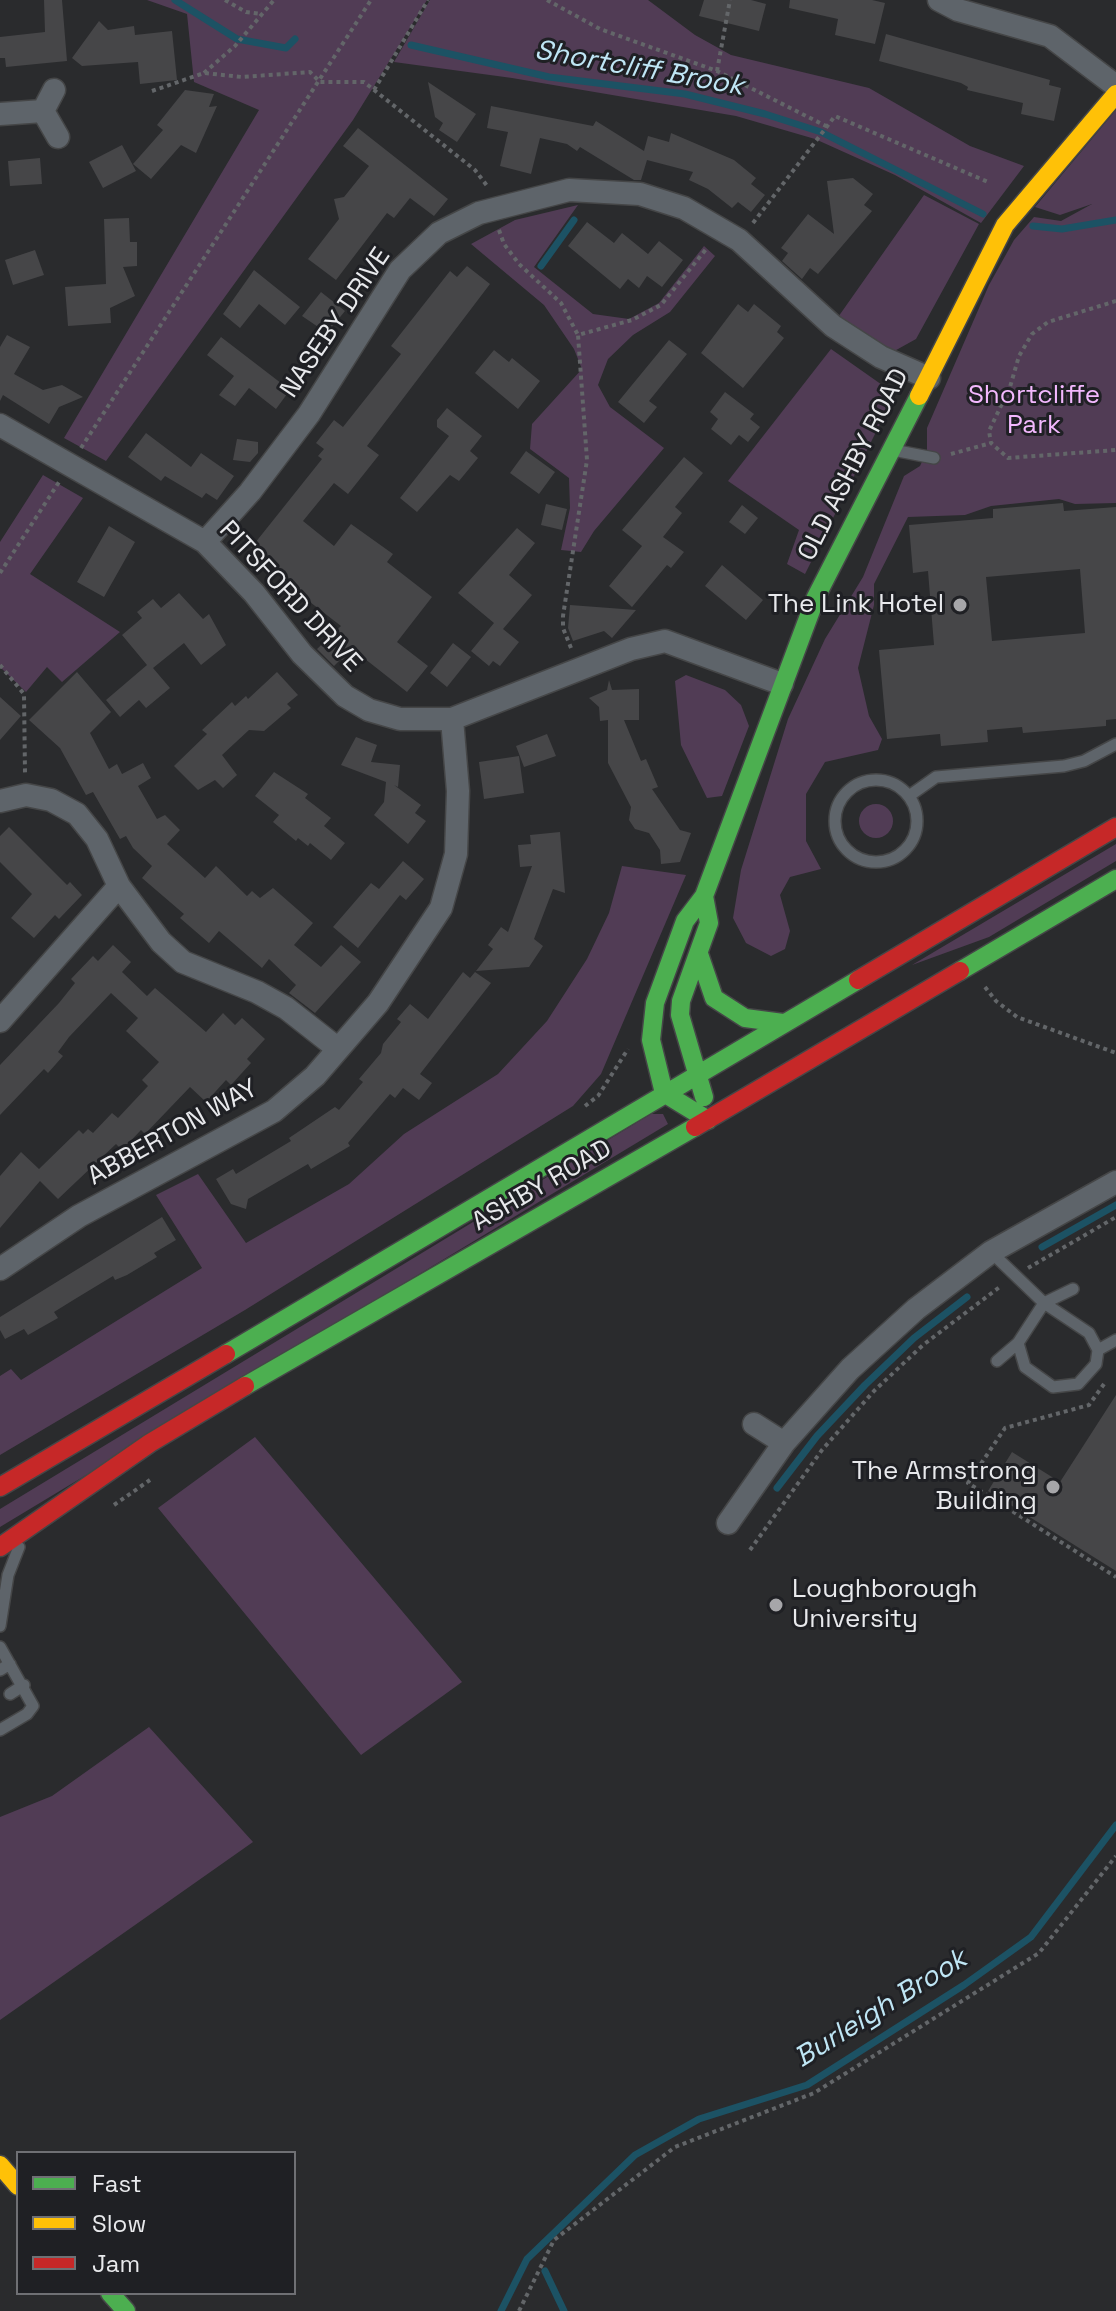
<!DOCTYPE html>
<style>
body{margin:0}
#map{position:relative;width:1116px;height:2311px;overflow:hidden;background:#2a2b2d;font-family:"Space Grotesk",sans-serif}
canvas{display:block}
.legend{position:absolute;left:16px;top:2151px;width:280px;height:144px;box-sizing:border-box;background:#1f2024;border:2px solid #6f7074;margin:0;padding:10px 14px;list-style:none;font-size:24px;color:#e8e9ec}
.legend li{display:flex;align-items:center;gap:16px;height:40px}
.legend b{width:40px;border:2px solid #6f7074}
</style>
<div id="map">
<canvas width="1116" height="2311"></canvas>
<ul class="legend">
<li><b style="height:10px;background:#4caf50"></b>Fast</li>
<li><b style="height:10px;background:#ffc107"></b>Slow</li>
<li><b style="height:10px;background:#c62828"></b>Jam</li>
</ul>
</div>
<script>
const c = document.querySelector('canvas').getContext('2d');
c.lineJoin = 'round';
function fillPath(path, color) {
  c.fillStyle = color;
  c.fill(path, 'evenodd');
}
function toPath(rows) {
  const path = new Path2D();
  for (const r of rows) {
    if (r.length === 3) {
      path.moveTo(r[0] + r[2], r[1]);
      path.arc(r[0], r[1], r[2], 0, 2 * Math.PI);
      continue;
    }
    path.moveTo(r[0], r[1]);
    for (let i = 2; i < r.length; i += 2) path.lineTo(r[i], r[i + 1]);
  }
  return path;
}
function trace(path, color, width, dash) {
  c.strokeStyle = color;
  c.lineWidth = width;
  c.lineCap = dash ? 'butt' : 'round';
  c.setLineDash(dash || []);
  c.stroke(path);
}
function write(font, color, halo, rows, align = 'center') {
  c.font = font + ' "Space Grotesk",sans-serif';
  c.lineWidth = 6;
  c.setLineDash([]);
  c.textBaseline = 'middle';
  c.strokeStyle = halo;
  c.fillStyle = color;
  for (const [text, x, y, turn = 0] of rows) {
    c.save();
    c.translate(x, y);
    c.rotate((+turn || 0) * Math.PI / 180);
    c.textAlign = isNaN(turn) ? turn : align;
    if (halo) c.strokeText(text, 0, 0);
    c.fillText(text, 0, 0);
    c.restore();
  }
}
fillPath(toPath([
 [147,0,427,0,353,120,106,461,64,438,259,110,194,82,187,14],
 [430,0,648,0,695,35,731,55,869,88,970,146,1024,166,981,223,895,175,815,139,736,116,512,78,394,62],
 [1116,110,1116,503,1075,504,1059,499,991,506,965,515,908,517,874,584,874,605,858,668,869,716,882,739,878,750,825,762,806,794,806,841,821,869,790,877,780,895,790,931,785,949,771,956,746,943,733,918,741,870,788,719,825,639,863,577,904,476,920,466,927,451,927,428,989,285,1014,240,1034,217,1061,221,1092,204,1060,215,1035,207],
 [924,195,979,224,916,339,889,354,836,320],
 [578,205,534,267,593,314,629,319,659,303,704,246,715,256,670,312,633,335,608,359,598,385,610,407,664,448,594,531,581,552,561,550,570,508,569,478,530,449,532,424,582,369,574,349,544,305,471,244,515,220],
 [831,349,885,387,888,408,805,574,787,564,799,530,728,481],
 [43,475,83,498,30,574,120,632,62,682,47,667,26,692,0,667,0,542],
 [686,675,725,690,741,705,749,726,722,796,707,798,681,745,675,681],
 [876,821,17],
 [1116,844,1116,861,989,937,912,965],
 [622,866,686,875,601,1074,573,1106,245,1310,0,1455,0,1376,11,1369,21,1380,202,1268,156,1195,198,1174,246,1243,349,1184,404,1134,498,1074,547,1021,587,959,609,913],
 [651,1114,663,1114,668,1124,0,1527,0,1509],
 [255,1437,462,1682,361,1755,158,1508],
 [149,1727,253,1842,0,2020,0,1817,52,1796]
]), '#513c55');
trace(toPath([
 [175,0,237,39,286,48,295,39],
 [411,45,549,77,685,94,765,114,821,132,983,214],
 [1033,226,1062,229,1116,220],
 [541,266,574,220],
 [1042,1247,1116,1205],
 [777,1488,817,1436,865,1385,914,1338,967,1297],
 [545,2271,564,2311],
 [501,2311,527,2259,635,2155,699,2119,807,2085,964,1985,1031,1937,1116,1825]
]), '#1c5264', 7);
fillPath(toPath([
 [44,0,62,0,67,61,6,67,5,58,0,58,0,37,45,32],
 [704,0,751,0,766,4,759,31,699,16],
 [790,0,872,0,885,3,875,44,835,35,838,19,789,8],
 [99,21,108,30,134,26,135,35,172,31,177,80,140,84,138,62,82,66,72,58],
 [886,34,1050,80,1049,85,1061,88,1054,121,1021,114,1023,103,967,90,968,87,961,83,879,61],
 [428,82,476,114,457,142,439,130,443,123,435,117],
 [185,90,214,94,209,107,217,106,196,153,181,145,151,179,133,164,163,130,157,125],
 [491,106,593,126,596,121,644,151,648,136,669,142,671,133,734,160,756,178,751,184,765,195,751,212,738,202,732,208,708,189,689,180,693,172,647,160,641,180,634,180,580,147,577,151,567,144,540,138,531,174,500,166,508,132,487,128],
 [358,128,448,199,434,216,410,198,394,218,387,213,336,280,308,259,339,219,334,199,344,197,369,166,343,146],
 [122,145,136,171,103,188,89,162],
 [40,158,42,184,10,186,8,161],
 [853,178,873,194,864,205,872,211,818,274,810,268,802,279,782,261,788,253,781,248,808,214,834,234,827,181],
 [129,218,130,242,137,242,137,266,123,267,135,296,110,308,111,323,68,326,65,287,106,284,104,219],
 [587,222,614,243,622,233,648,254,659,241,683,260,662,287,647,276,639,288,628,279,620,289,568,246],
 [35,250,44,275,13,285,5,260],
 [467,266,490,284,367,446,379,455,348,494,334,483,303,521,334,546,351,524,393,554,387,562,432,597,397,642,428,666,407,692,360,655,345,664,341,659,334,666,317,649,341,626,297,592,300,588,251,548,322,459,318,456,324,449,316,443,334,420,343,427,401,354,391,346,450,271,457,277],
 [254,270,300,307,285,325,259,304,240,328,223,314],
 [321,292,345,311,327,333,302,316],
 [738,304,748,312,754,304,781,326,777,332,784,338,743,388,701,353],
 [7,335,30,347,14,374,43,390,62,385,83,397,59,407,49,424,3,395,0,401,0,347],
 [221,337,290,390,276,409,249,388,235,406,219,395,234,376,207,355],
 [669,340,687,354,649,401,657,407,644,423,618,402],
 [494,350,509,362,512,358,540,381,518,409,475,373],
 [725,392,754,414,750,419,760,427,748,442,739,435,731,445,711,429,718,419,710,412],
 [447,408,482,436,470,451,478,458,459,481,450,475,417,512,400,498,449,436,437,427,437,420],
 [146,433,191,467,201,453,234,476,217,500,206,493,202,498,165,476,161,481,128,457],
 [237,439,258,442,258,453,250,462,233,460],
 [526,451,555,472,539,494,510,473],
 [684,457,703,473,675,507,682,513,663,537,684,552,671,568,667,565,632,607,609,586,642,546,622,530],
 [1063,503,1064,511,1116,507,1116,719,1106,720,1106,726,1023,733,1022,727,987,730,988,742,941,746,940,734,887,739,879,650,934,645,928,571,913,573,909,525,993,518,993,509],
 [1080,569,1085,633,992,641,986,577],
 [546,504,567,509,562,530,541,525],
 [742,505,758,518,745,534,729,522],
 [109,526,135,542,104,597,77,582],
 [517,528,535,543,509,575,532,595,503,629,519,642,500,666,493,661,489,666,471,651,494,623,458,593],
 [722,565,763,600,746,620,705,586],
 [179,593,203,619,209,614,226,645,201,665,184,643,153,668,170,688,146,708,139,700,120,717,106,700,147,665,122,635,142,618,137,612,153,599,161,608],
 [570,605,636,610,612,638,604,631,573,641,568,628],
 [453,643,471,657,447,687,430,673],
 [77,672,111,712,90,733,109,769,117,764,122,774,143,763,151,778,138,786,157,819,165,815,180,830,167,844,205,878,216,866,247,896,252,891,260,898,273,888,313,923,294,945,321,967,341,945,361,962,315,1013,289,993,296,985,269,959,262,968,219,931,209,943,180,918,184,914,142,878,152,866,133,848,126,836,120,839,93,792,86,795,60,748,29,720],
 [277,672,298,695,287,704,291,708,264,731,249,730,222,755,237,775,223,788,215,780,198,790,174,766,207,734,202,730,232,702,235,706,246,696,248,699],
 [609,680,612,690,639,689,639,720,624,720,641,761,646,759,658,787,652,789,680,830,691,833,680,862,661,864,660,850,649,833,635,829,629,820,631,807,608,763,608,720,600,721,599,707,589,698,607,690],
 [0,697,21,716,0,740],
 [547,734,556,756,524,767,516,746],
 [356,737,377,745,371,762,400,765,398,787,394,785,421,805,415,813,426,821,408,844,374,815,384,802,386,782,341,765],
 [519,756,524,793,484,799,479,762],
 [274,772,308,794,305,798,331,818,324,826,345,843,331,860,310,843,308,846,298,838,296,841,273,822,279,815,255,796],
 [9,827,67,885,70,882,82,895,59,919,55,915,34,938,11,918,32,894,0,862,0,836],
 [560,832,565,893,553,889,534,939,543,946,529,967,476,971,493,949,488,945,501,927,508,932,532,866,520,867,518,845,531,844,530,835],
 [403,861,424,879,406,900,400,895,358,948,333,927,371,883,379,889],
 [113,945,131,962,122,972,147,996,155,988,206,1032,223,1013,235,1025,242,1018,265,1039,247,1059,251,1063,231,1085,226,1080,206,1102,190,1087,145,1134,141,1130,122,1150,116,1144,58,1199,40,1181,0,1228,0,1176,21,1152,39,1169,79,1130,83,1134,88,1129,93,1133,112,1113,118,1118,148,1086,142,1080,159,1062,126,1031,138,1018,111,993,69,1037,58,1052,63,1056,48,1073,44,1069,0,1115,0,1065,59,1003,75,983,71,979,93,956,98,961],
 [463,972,470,978,475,972,491,983,420,1074,432,1083,419,1100,403,1088,395,1098,390,1094,348,1143,350,1146,311,1169,308,1164,248,1199,246,1209,231,1204,216,1179,233,1169,236,1174,291,1141,289,1138,335,1107,339,1110,363,1082,359,1079,381,1053,383,1044,401,1022,397,1019,410,1004,428,1019],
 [162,1217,176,1240,154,1253,157,1257,127,1275,115,1280,113,1276,75,1299,54,1312,58,1318,28,1335,24,1329,5,1339,0,1330,0,1317],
 [1116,1395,1116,1571,988,1491,1012,1452,1060,1482]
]), '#464648');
const lane = toPath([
 [893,450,934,458],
 [876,821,41],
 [909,796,936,777,1064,766,1084,761,1116,744],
 [991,1252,1044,1303,1089,1333,1098,1350,1096,1364,1078,1384,1053,1387,1025,1367,1018,1343],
 [1098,1350,1116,1340],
 [997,1361,1018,1343,1044,1303,1073,1289],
 [0,1626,8,1575,19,1547],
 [0,1647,33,1706,27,1714,0,1730],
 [0,1670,10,1664],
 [10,1694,24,1685]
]);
const street = toPath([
 [939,0,958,10,1050,36,1116,86],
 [54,90,43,111,58,137],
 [0,114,43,111],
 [0,425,205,542,254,593,302,654,345,696,369,710,400,719,452,719,631,649,665,641,782,684],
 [205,542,250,492,309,414,400,270,439,233,479,213,569,190,640,194,684,208,739,240,833,326,881,357,929,378],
 [0,801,26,795,51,800,77,814,97,839,119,886,161,942,183,962,257,992,286,1008,337,1048],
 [0,1021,119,886],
 [0,1269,79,1216,274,1111,315,1076,378,1003,441,908,456,854,458,791,452,719],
 [754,1424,784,1443],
 [728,1523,784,1443,850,1369,916,1309,991,1252,1116,1182]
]);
const fast = toPath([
 [704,896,709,923,681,1001,680,1015,704,1097],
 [699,954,714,998,745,1018,783,1023],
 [960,971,1116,879],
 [708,1120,664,1093,651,1040,655,1003,685,921,704,896,816,597,919,396],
 [226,1354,858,980],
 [245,1386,695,1127],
 [110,2293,126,2311]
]);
const slow = toPath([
 [919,396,1005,225,1116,94],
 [0,2165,18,2186]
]);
const jam = toPath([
 [858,980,1116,827],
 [695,1127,960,971],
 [0,1487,226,1354],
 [0,1547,150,1443,245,1386]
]);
trace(lane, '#454647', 14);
trace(street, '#454647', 25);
trace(fast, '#454647', 21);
trace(slow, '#454647', 21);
trace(jam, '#454647', 21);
trace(toPath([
 [225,0,246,12,262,14],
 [547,0,600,29,717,71,828,127],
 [717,71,730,0],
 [204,73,235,46,274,0],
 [374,90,428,0],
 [152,91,204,73,242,77,310,72,320,82,364,82,475,170,488,187],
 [753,223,835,116,988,182],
 [499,230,504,244,519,264,561,303,578,335],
 [1116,301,1048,322,1032,334,1019,356,1010,387,989,431,991,443,1008,458,1116,450],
 [81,448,371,0],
 [951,454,991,443],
 [0,573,59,482],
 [571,648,563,628,563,616,587,460,578,335,632,320,661,305,707,248],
 [0,665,24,694,25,773],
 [985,987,996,1001,1017,1017,1116,1053],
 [585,1106,598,1096,628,1049],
 [1028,1268,1116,1217],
 [1104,1384,1089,1405,1005,1428,968,1483,1116,1577],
 [114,1505,150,1480],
 [750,1550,822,1450,874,1391,923,1345,1001,1286],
 [519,2311,554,2240,675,2147,814,2093,1039,1953,1116,1856]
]), '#636669', 4, [4, 4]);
trace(lane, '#5e646a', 11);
trace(street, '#5e646a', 22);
trace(fast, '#4caf50', 18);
trace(slow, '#ffc107', 18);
trace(jam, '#c62828', 18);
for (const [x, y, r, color] of [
 [960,605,8,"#a6a6a9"],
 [1053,1487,8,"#a6a6a9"],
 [776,1605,8,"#a6a6a9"]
]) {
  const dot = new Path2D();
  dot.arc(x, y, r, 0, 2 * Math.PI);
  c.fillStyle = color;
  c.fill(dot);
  trace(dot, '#1f2024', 3);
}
write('26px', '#e8e9ec', '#1f2024', [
 ["NASEBY DRIVE",336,323,-56],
 ["OLD ASHBY ROAD",854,465,-63],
 ["PITSFORD DRIVE",290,597,47],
 ["ABBERTON WAY",173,1133,-29],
 ["ASHBY ROAD",542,1186,-30]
]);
write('26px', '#f3b8fe', '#1f2024', [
 ["Shortcliffe",1034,396],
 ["Park",1034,426]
]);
write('26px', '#e8e9ec', '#1f2024', [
 ["The Link Hotel",944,605],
 ["The Armstrong",1037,1472],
 ["Building",1037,1502],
 ["Loughborough",792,1590,"left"],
 ["University",792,1620,"left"]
], 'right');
write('italic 28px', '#bfe6f5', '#1f2024', [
 ["Shortcliff Brook",639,69,10],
 ["Burleigh Brook",881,2009,-32]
]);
</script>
